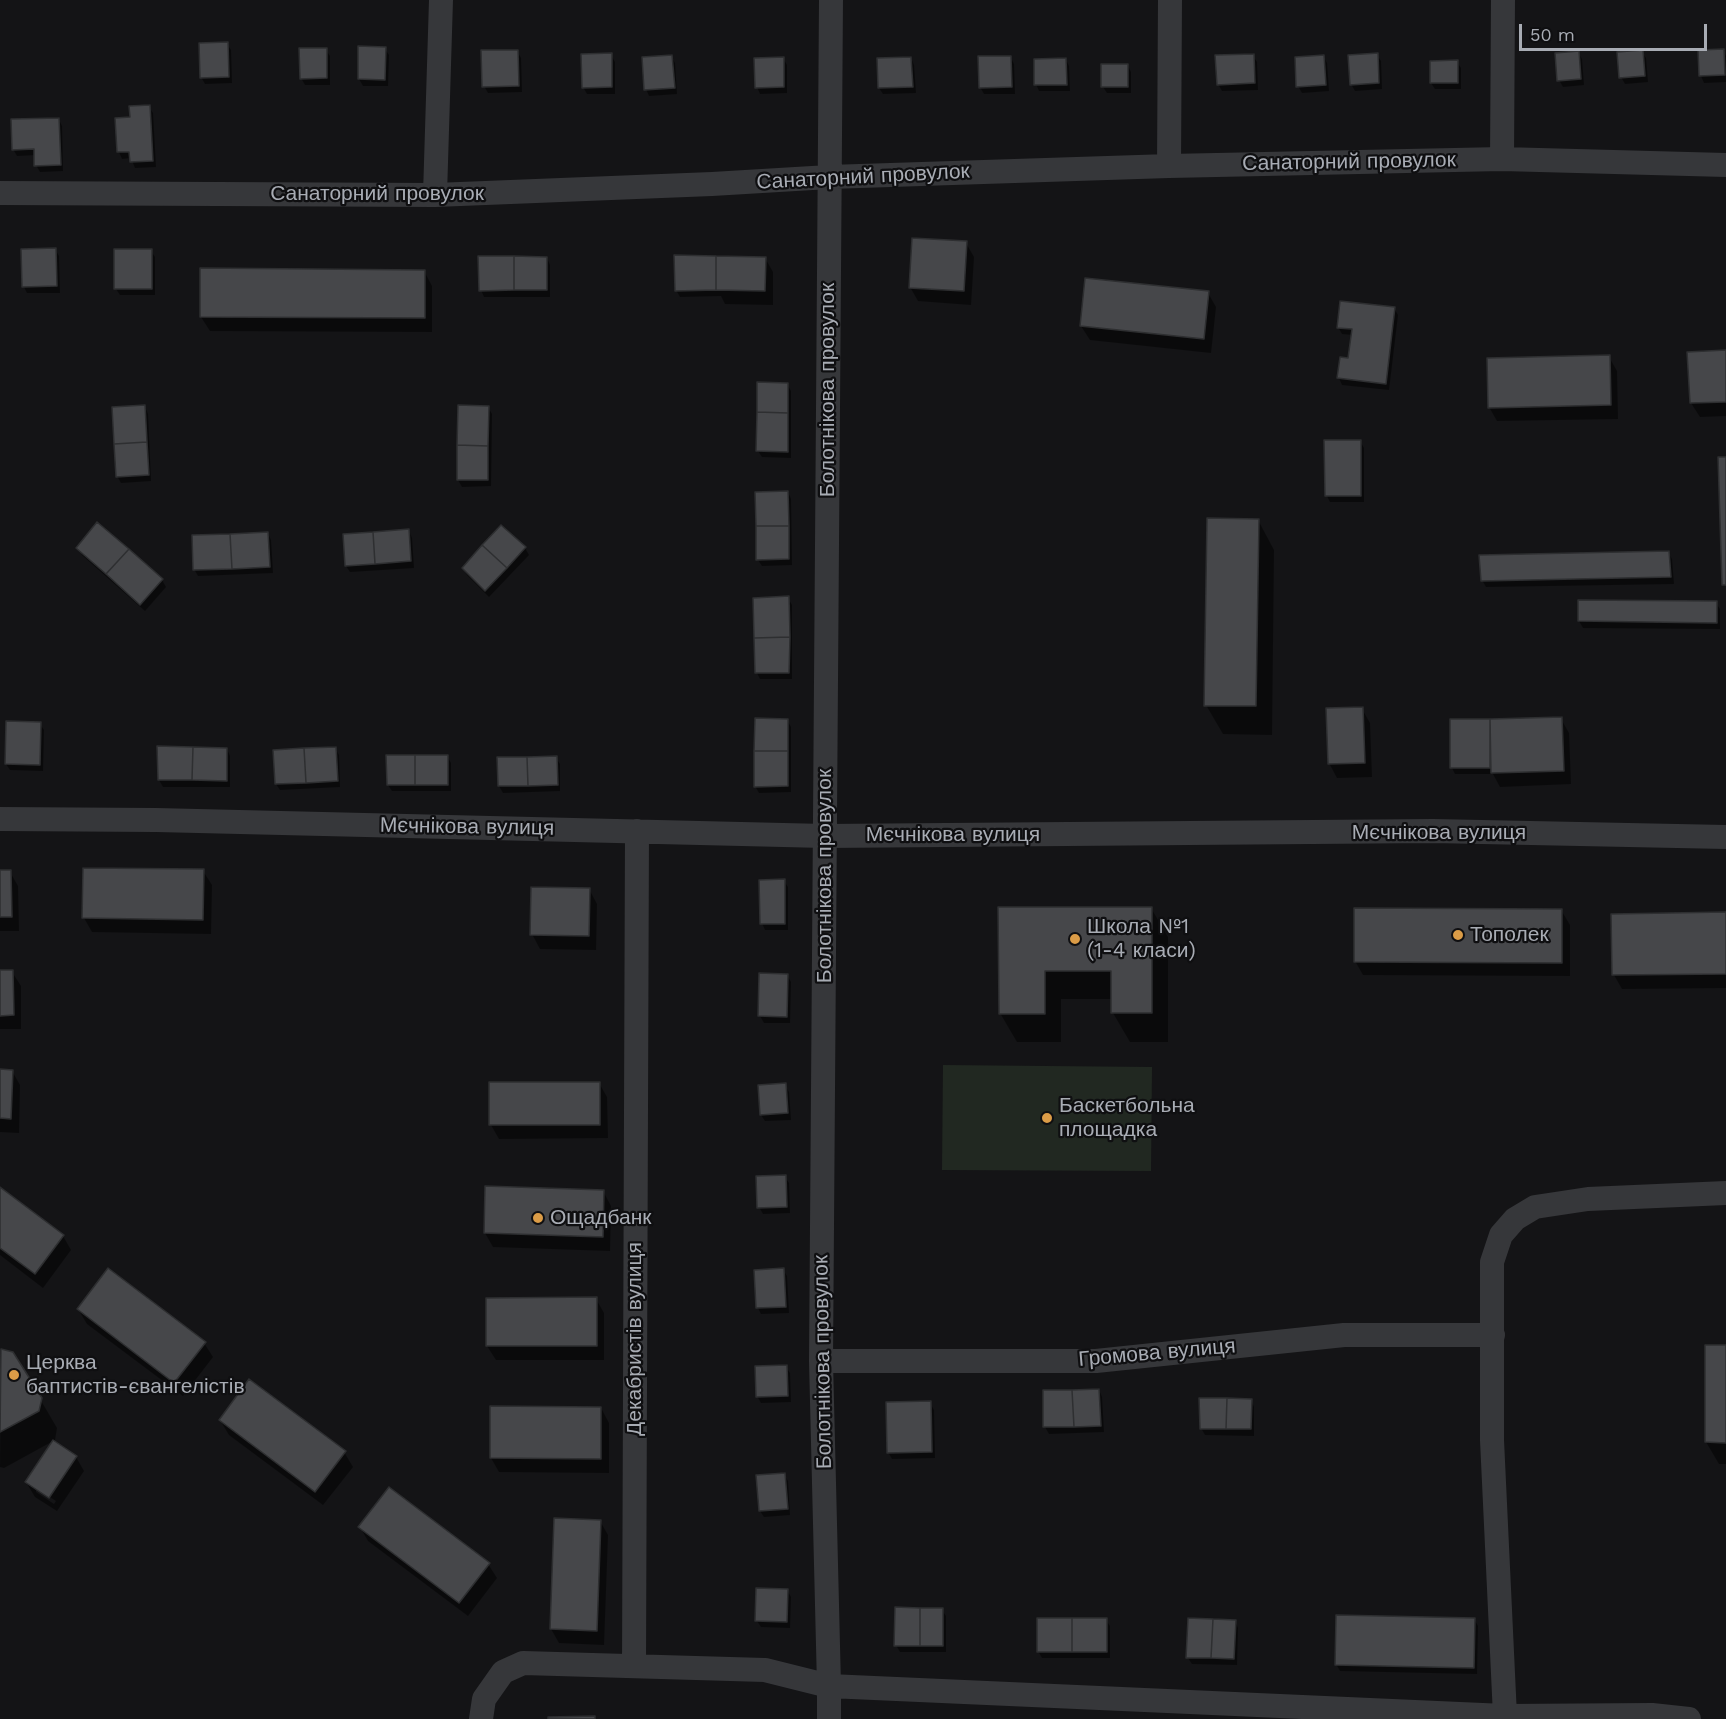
<!DOCTYPE html>
<meta charset="utf-8">
<style>
body{margin:0}
#map{position:relative;width:1726px;height:1719px;overflow:hidden;background:#141416;font-family:"Work Sans",sans-serif}
canvas{display:block}
.scale{position:absolute;left:1519px;top:24px;width:188px;height:27px;box-sizing:border-box;border:3px solid #a8acb4;border-top:0;padding-left:8px;font-size:18px;line-height:21px;white-space:nowrap;color:#a8acb4;-webkit-text-stroke:4px #0f0f11;paint-order:stroke}
</style>
<div id="map">
<canvas width="1726" height="1719"></canvas>
<div class="scale">50 m</div>
</div>
<script>
const c = document.querySelector('canvas').getContext('2d');
c.lineJoin = 'round';
function fillPath(path, color) {
  c.fillStyle = color;
  c.fill(path, 'evenodd');
}
function toPath(rows) {
  const path = new Path2D();
  for (const r of rows) {
    path.moveTo(r[0], r[1]);
    for (let i = 2; i < r.length; i += 2) path.lineTo(r[i], r[i + 1]);
  }
  return path;
}
function trace(path, color, width, dash) {
  c.strokeStyle = color;
  c.lineWidth = width;
  c.lineCap = dash ? 'butt' : 'round';
  c.setLineDash(dash || []);
  c.stroke(path);
}
function write(font, color, halo, rows, align = 'center') {
  c.font = font + ' "Work Sans",sans-serif';
  c.lineWidth = 4.5;
  c.setLineDash([]);
  c.textBaseline = 'middle';
  c.strokeStyle = halo;
  c.fillStyle = color;
  for (const [text, x, y, turn = 0] of rows) {
    c.save();
    c.translate(x, y);
    c.rotate((+turn || 0) * Math.PI / 180);
    c.textAlign = isNaN(turn) ? turn : align;
    if (halo) c.strokeText(text, 0, 0);
    c.fillText(text, 0, 0);
    c.restore();
  }
}
fillPath(toPath([
 [943,1065,1152,1067,1151,1171,942,1170]
]), '#212821');
fillPath(toPath([
 [227,44,231,50,232,83,205,84,201,77],
 [385,49,389,55,388,86,363,86,359,79],
 [326,50,330,56,330,85,305,85,301,78],
 [517,51,521,58,522,92,488,93,484,86],
 [1723,51,1726,56,1726,82,1704,83,1701,76,1700,52],
 [1578,52,1582,59,1584,85,1563,87,1559,80],
 [1642,52,1646,58,1648,82,1625,84,1621,77],
 [611,55,615,62,615,94,587,94,583,87],
 [1377,55,1381,61,1382,89,1355,91,1351,84],
 [671,56,675,63,677,94,649,96,646,89],
 [1253,56,1257,62,1258,90,1222,91,1218,84],
 [1323,56,1327,63,1329,91,1302,93,1298,86],
 [783,58,787,65,787,93,760,94,757,87],
 [911,58,914,65,916,93,883,94,879,88],
 [1011,58,1014,64,1015,94,984,94,980,87],
 [1066,60,1069,66,1070,91,1039,91,1036,84],
 [1457,62,1461,68,1461,89,1435,89,1431,83],
 [1128,66,1131,72,1131,93,1107,93,1103,87],
 [149,107,153,113,156,167,135,168,131,158,122,159,119,152,117,119,131,118],
 [59,120,62,126,63,171,40,172,36,165,36,155,17,156,13,149],
 [966,243,974,257,971,305,918,301,910,287],
 [55,249,59,256,60,293,27,293,24,287],
 [151,251,155,257,155,295,120,295,116,289],
 [547,258,550,265,550,297,484,297,481,290],
 [765,258,773,272,773,305,725,304,721,296,680,297,676,290],
 [424,271,432,286,432,332,210,331,201,317],
 [1208,293,1216,307,1211,353,1090,340,1081,326],
 [1394,308,1398,315,1389,390,1342,385,1339,378,1350,360,1353,335,1342,334,1338,327],
 [1726,352,1726,416,1700,417,1691,403],
 [1609,357,1617,371,1618,419,1497,421,1489,407],
 [787,384,791,391,791,458,762,457,758,451],
 [145,407,148,414,151,481,121,483,117,476],
 [488,407,492,414,491,486,462,487,458,480],
 [1360,441,1364,448,1364,502,1330,502,1327,496],
 [788,492,791,499,792,565,762,566,758,560],
 [1258,520,1274,550,1272,735,1223,734,1206,705],
 [98,524,162,580,166,587,145,611,82,555,78,548],
 [409,531,412,538,414,568,350,572,346,566],
 [268,534,271,540,273,573,198,576,194,569],
 [525,548,529,555,489,597,467,575,463,568],
 [1668,552,1672,559,1674,584,1486,587,1482,580],
 [788,598,792,605,792,679,760,679,757,673],
 [1716,603,1720,609,1720,629,1583,628,1579,621],
 [1362,709,1370,723,1372,777,1337,778,1329,763],
 [1561,719,1569,733,1571,784,1500,787,1493,774,1455,774,1452,768,1451,721],
 [787,720,791,727,791,792,759,793,755,786],
 [40,724,44,730,43,771,10,770,6,764],
 [335,748,339,755,340,787,280,790,276,784],
 [227,749,230,756,230,787,163,787,159,780],
 [447,756,451,763,451,791,392,791,388,785],
 [556,758,560,764,560,791,503,793,499,786],
 [203,871,212,885,211,934,92,932,84,918],
 [0,872,10,872,18,886,19,931,0,931],
 [784,881,788,887,788,930,765,930,762,923],
 [589,889,597,904,596,950,540,949,532,934],
 [1151,908,1168,937,1168,1042,1130,1042,1113,1013,1113,999,1061,999,1061,1042,1017,1042,1000,1013,1000,909],
 [1561,910,1570,925,1570,976,1363,975,1355,961],
 [1726,914,1726,988,1622,989,1614,975],
 [0,972,12,972,21,986,21,1029,0,1029],
 [761,975,787,975,791,982,790,1023,764,1023,760,1016],
 [0,1071,12,1071,20,1085,19,1133,0,1132],
 [599,1083,607,1097,608,1138,499,1139,491,1125],
 [785,1085,789,1092,791,1120,765,1121,761,1115],
 [785,1177,789,1183,790,1213,763,1214,759,1207],
 [0,1189,63,1236,71,1250,43,1288,0,1255],
 [603,1191,611,1206,610,1251,493,1247,485,1233],
 [783,1270,787,1276,789,1313,761,1314,758,1308],
 [596,1299,604,1313,604,1360,496,1360,487,1346],
 [78,1309,204,1343,213,1357,183,1396,87,1324],
 [1726,1347,1726,1464,1719,1464,1706,1442],
 [1,1351,40,1399,57,1428,55,1440,4,1468,0,1467],
 [786,1367,790,1373,791,1402,761,1403,757,1396],
 [1099,1390,1102,1397,1104,1432,1049,1434,1045,1427],
 [1251,1400,1254,1407,1254,1436,1205,1435,1201,1428],
 [930,1403,934,1410,935,1458,892,1459,888,1452],
 [601,1408,609,1423,609,1473,499,1472,491,1458],
 [220,1420,344,1452,353,1467,323,1505,229,1435],
 [76,1457,84,1471,57,1511,35,1497,26,1482],
 [36,1488,56,1501,54,1504,36,1492],
 [784,1474,788,1481,790,1515,764,1517,760,1511],
 [600,1521,608,1535,604,1645,559,1643,551,1629],
 [360,1527,488,1564,497,1578,468,1616,368,1541],
 [787,1590,791,1597,790,1628,761,1627,757,1621],
 [942,1610,946,1616,946,1652,900,1652,896,1645],
 [1474,1619,1478,1626,1477,1674,1340,1671,1336,1664],
 [1106,1620,1110,1626,1110,1658,1042,1658,1038,1651],
 [1235,1621,1238,1628,1237,1665,1192,1664,1188,1658]
]), '#0007');
const building = toPath([
 [228,42,229,77,200,78,199,43,228,42],
 [358,46,386,47,385,80,358,79,358,46],
 [299,48,327,48,327,78,300,79,299,48],
 [1724,49,1725,75,1699,76,1698,50,1724,49],
 [481,50,518,50,519,86,482,87,481,50],
 [1643,50,1645,76,1619,78,1617,52,1643,50],
 [1579,51,1581,79,1557,81,1555,53,1579,51],
 [612,53,612,87,582,88,581,54,612,53],
 [1378,53,1379,83,1350,85,1348,55,1378,53],
 [1254,54,1255,83,1217,85,1215,55,1254,54],
 [672,55,675,88,644,90,642,57,672,55],
 [1324,55,1326,85,1296,87,1295,57,1324,55],
 [978,56,1011,56,1012,87,979,88,978,56],
 [784,57,784,87,755,88,754,58,784,57],
 [911,57,913,87,878,88,877,58,911,57],
 [1066,58,1067,85,1034,85,1034,59,1066,58],
 [1458,60,1458,83,1430,83,1430,61,1458,60],
 [1101,64,1128,64,1128,87,1101,87,1101,64],
 [150,105,153,161,130,162,129,152,117,152,115,118,130,117,129,106,150,105],
 [59,118,61,165,34,166,34,149,12,150,11,119,59,118],
 [912,238,967,241,964,291,909,288,912,238],
 [56,248,57,286,22,287,21,249,56,248],
 [114,249,152,249,152,289,114,289,114,249],
 [674,255,716,256,716,290,675,291,674,255],
 [478,256,514,256,514,290,479,291,478,256],
 [514,256,547,257,547,290,514,290,514,256],
 [716,256,766,257,765,291,716,290,716,256],
 [200,268,425,270,425,318,200,317,200,268],
 [1085,278,1209,291,1204,339,1080,326,1085,278],
 [1340,301,1395,307,1386,384,1337,378,1340,357,1348,358,1352,329,1337,328,1340,301],
 [1726,350,1726,402,1690,403,1687,352,1726,350],
 [1610,355,1611,405,1488,408,1487,358,1610,355],
 [757,382,788,383,788,413,757,412,757,382],
 [145,405,147,442,114,444,112,407,145,405],
 [458,405,489,406,488,446,457,445,458,405],
 [757,412,788,413,788,452,756,451,757,412],
 [1324,440,1361,440,1361,496,1325,496,1324,440],
 [147,442,149,475,116,477,114,444,147,442],
 [457,445,488,446,488,480,457,480,457,445],
 [1718,457,1726,457,1726,585,1722,585,1718,457],
 [788,491,789,526,756,526,755,492,788,491],
 [1207,518,1259,519,1256,706,1204,706,1207,518],
 [97,522,129,549,106,574,76,548,97,522],
 [501,525,526,547,507,568,482,545,501,525],
 [756,526,789,526,789,559,756,560,756,526],
 [409,529,411,561,375,564,373,532,409,529],
 [268,532,270,567,232,569,230,534,268,532],
 [373,532,375,564,345,566,343,534,373,532],
 [230,534,232,569,193,570,192,535,230,534],
 [482,545,507,568,485,591,462,568,482,545],
 [129,549,163,579,140,605,106,574,129,549],
 [1669,551,1671,577,1481,581,1479,555,1669,551],
 [789,596,790,637,754,638,753,598,789,596],
 [1578,600,1717,601,1717,623,1578,621,1578,600],
 [790,637,789,673,755,673,754,638,790,637],
 [1363,707,1365,763,1328,764,1326,708,1363,707],
 [1562,717,1564,771,1491,773,1490,719,1562,717],
 [755,718,788,719,788,751,754,751,755,718],
 [1450,719,1490,719,1490,768,1450,768,1450,719],
 [6,721,41,722,40,765,5,764,6,721],
 [157,746,193,747,192,780,158,780,157,746],
 [193,747,227,748,227,781,192,780,193,747],
 [336,747,338,781,306,783,304,748,336,747],
 [304,748,306,783,275,784,273,750,304,748],
 [754,751,788,751,788,786,754,787,754,751],
 [386,755,415,755,415,785,387,785,386,755],
 [415,755,448,755,448,785,415,785,415,755],
 [557,756,558,785,528,786,527,757,557,756],
 [497,757,527,757,528,786,498,786,497,757],
 [83,868,204,869,203,920,82,918,83,868],
 [0,870,11,870,12,917,0,917,0,870],
 [785,879,785,924,760,924,759,880,785,879],
 [531,887,590,888,589,936,530,935,531,887],
 [998,907,1152,907,1152,1013,1111,1013,1111,971,1045,971,1045,1014,999,1014,998,907],
 [1354,908,1562,909,1562,963,1354,962,1354,908],
 [1726,912,1726,974,1612,975,1611,914,1726,912],
 [0,970,13,970,14,1015,0,1016,0,970],
 [759,973,788,974,787,1017,758,1016,759,973],
 [0,1069,13,1070,11,1119,0,1118,0,1069],
 [489,1082,600,1082,600,1125,489,1125,489,1082],
 [786,1083,788,1113,760,1115,758,1085,786,1083],
 [786,1175,787,1207,757,1208,756,1176,786,1175],
 [485,1186,604,1190,603,1237,484,1233,485,1186],
 [0,1187,64,1235,35,1274,0,1248,0,1187],
 [108,1268,206,1342,174,1383,77,1309,108,1268],
 [784,1268,786,1307,756,1308,754,1270,784,1268],
 [597,1297,597,1346,486,1346,486,1298,597,1297],
 [1705,1345,1726,1345,1726,1443,1705,1442,1705,1345],
 [1,1349,13,1352,42,1398,39,1411,0,1432,1,1349],
 [787,1365,788,1396,756,1397,755,1366,787,1365],
 [249,1379,346,1451,315,1492,219,1420,249,1379],
 [1099,1389,1101,1426,1074,1427,1072,1390,1099,1389],
 [1043,1390,1072,1390,1074,1427,1043,1427,1043,1390],
 [1199,1398,1227,1398,1226,1429,1200,1429,1199,1398],
 [1227,1398,1252,1399,1251,1429,1226,1429,1227,1398],
 [931,1401,932,1452,887,1453,886,1402,931,1401],
 [490,1406,601,1407,601,1459,490,1458,490,1406],
 [53,1440,77,1456,49,1498,25,1482,53,1440],
 [785,1473,788,1509,759,1511,756,1475,785,1473],
 [389,1487,490,1563,459,1603,358,1527,389,1487],
 [554,1518,601,1520,597,1631,550,1629,554,1518],
 [756,1588,788,1589,787,1622,755,1621,756,1588],
 [895,1607,920,1608,920,1646,894,1646,895,1607],
 [920,1608,943,1608,943,1646,920,1646,920,1608],
 [1336,1615,1475,1618,1474,1668,1335,1665,1336,1615],
 [1037,1618,1072,1618,1072,1652,1037,1652,1037,1618],
 [1072,1618,1107,1618,1107,1652,1072,1652,1072,1618],
 [1188,1618,1213,1619,1211,1658,1186,1658,1188,1618],
 [1213,1619,1236,1620,1234,1659,1211,1658,1213,1619],
 [595,1716,595,1719,548,1719,548,1717,595,1716]
]);
fillPath(building, '#46474a');
trace(building, '#2e2f31', 1.5);
trace(toPath([
 [831,0,821,1361,829,1686,1505,1716,1652,1715,1689,1719],
 [1502,159,1503,0],
 [1169,166,1170,0],
 [0,193,435,195,712,184,829,177,1169,166,1502,159,1726,165],
 [435,195,441,0],
 [0,819,156,820,825,836,1433,831,1726,837],
 [821,1361,1096,1361,1344,1335,1493,1335],
 [634,1666,637,831],
 [1505,1716,1492,1440,1492,1262,1501,1235,1515,1219,1535,1207,1588,1199,1726,1193],
 [481,1719,484,1699,503,1672,523,1663,765,1670,829,1686,829,1719]
]), '#36373a', 24);
for (const [x, y, r, color] of [
 [1458,935,6,"#db9c47"],
 [1075,939,6,"#db9c47"],
 [1047,1118,6,"#db9c47"],
 [538,1218,6,"#db9c47"],
 [14,1375,6,"#db9c47"]
]) {
  const dot = new Path2D();
  dot.arc(x, y, r, 0, 2 * Math.PI);
  c.fillStyle = color;
  c.fill(dot);
  trace(dot, '#0f0f11', 2);
}
write('21px', '#a8acb4', '#0f0f11', [
 ["Санаторний провулок",1349,162,-1],
 ["Санаторний провулок",863,177,-3],
 ["Санаторний провулок",377,194],
 ["Болотнікова провулок",828,390,-90],
 ["Мєчнікова вулиця",467,827,1],
 ["Мєчнікова вулиця",1439,833],
 ["Мєчнікова вулиця",953,835],
 ["Болотнікова провулок",825,876,-90],
 ["Декабристів вулиця",635,1339,-90],
 ["Громова вулиця",1157,1353,-5],
 ["Болотнікова провулок",823,1362,-91]
]);
write('21px', '#a8acb4', '#0f0f11', [
 ["Школа №1",1087,927],
 ["(1-4 класи)",1087,951],
 ["Тополек",1470,935],
 ["Баскетбольна",1059,1106],
 ["площадка",1059,1130],
 ["Ощадбанк",550,1218],
 ["Церква",26,1363],
 ["баптистів-євангелістів",26,1387]
], 'left');
</script>
